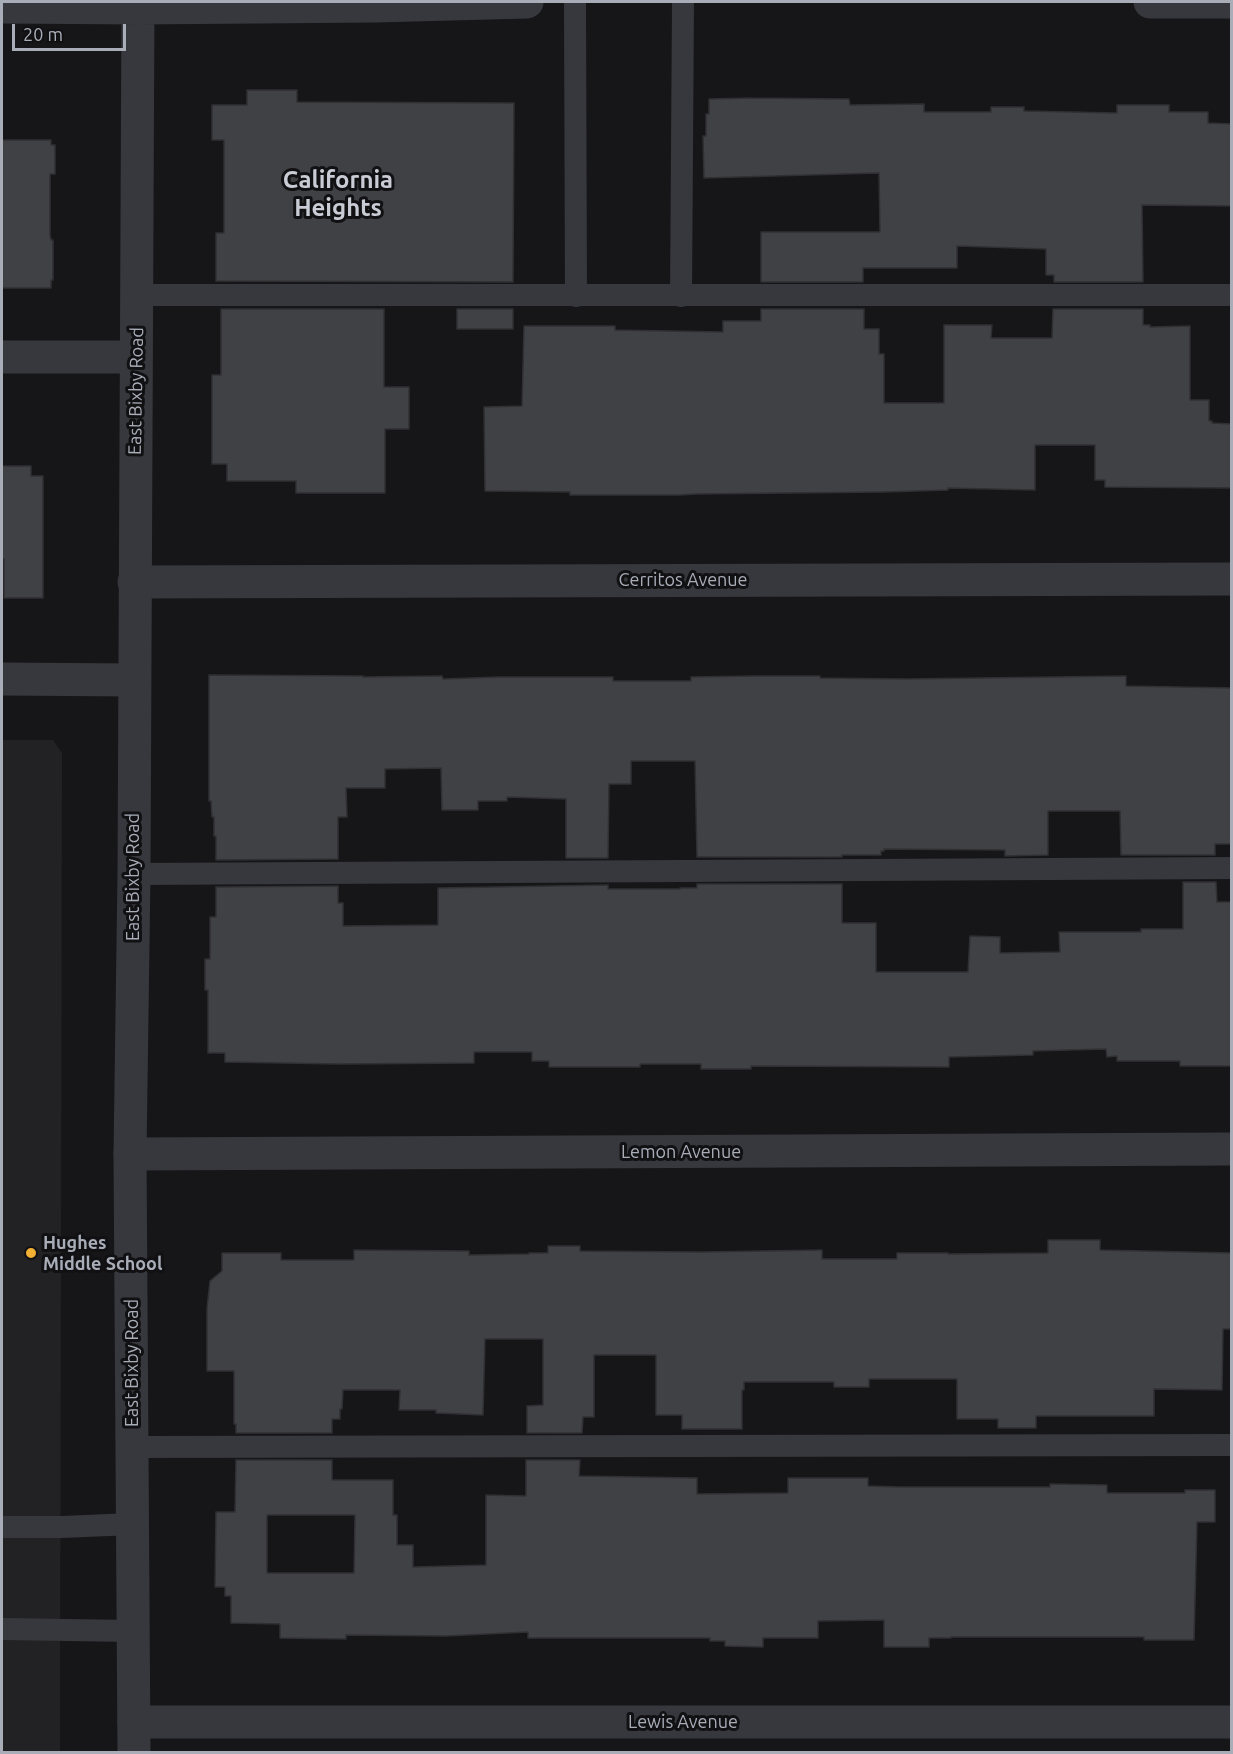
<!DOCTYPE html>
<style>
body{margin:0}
#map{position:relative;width:1233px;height:1754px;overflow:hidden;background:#161618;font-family:Ubuntu,sans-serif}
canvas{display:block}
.frame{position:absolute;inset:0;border:3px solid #a8adb8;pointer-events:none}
.scale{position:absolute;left:12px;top:24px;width:114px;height:27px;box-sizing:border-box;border:3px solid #a8adb8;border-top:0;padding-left:8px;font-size:18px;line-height:21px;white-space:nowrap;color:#a8adb8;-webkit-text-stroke:4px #111113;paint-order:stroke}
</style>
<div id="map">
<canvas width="1233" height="1754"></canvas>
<div class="frame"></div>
<div class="scale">20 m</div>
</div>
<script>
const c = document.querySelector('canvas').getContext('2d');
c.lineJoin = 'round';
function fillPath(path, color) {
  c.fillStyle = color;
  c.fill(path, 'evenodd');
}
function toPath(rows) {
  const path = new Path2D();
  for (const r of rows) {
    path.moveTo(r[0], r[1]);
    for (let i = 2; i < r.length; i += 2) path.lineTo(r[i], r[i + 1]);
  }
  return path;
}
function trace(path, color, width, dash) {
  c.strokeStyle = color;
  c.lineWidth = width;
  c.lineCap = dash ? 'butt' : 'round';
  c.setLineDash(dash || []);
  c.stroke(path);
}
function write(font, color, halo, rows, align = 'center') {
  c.font = font + ' Ubuntu,sans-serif';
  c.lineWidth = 6;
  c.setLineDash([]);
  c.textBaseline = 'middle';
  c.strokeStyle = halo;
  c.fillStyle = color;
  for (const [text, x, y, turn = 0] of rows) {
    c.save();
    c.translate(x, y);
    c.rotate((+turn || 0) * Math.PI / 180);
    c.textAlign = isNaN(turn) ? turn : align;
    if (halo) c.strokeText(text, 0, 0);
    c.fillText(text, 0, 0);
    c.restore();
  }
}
fillPath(toPath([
 [2,740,53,740,62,753,60,1752,2,1752]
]), '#222225');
const building = toPath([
 [247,90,297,90,297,102,514,103,513,282,216,281,216,233,224,233,224,140,212,140,212,105,247,105,247,90],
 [752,98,849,99,850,105,924,104,924,112,991,112,991,107,1024,107,1024,111,1117,113,1117,105,1169,105,1169,112,1208,112,1208,123,1232,124,1232,206,1142,205,1143,282,1054,282,1054,275,1046,275,1046,249,957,246,957,268,863,268,863,282,761,282,761,232,880,232,879,173,704,178,703,136,706,136,706,114,709,114,709,99,752,98],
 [2,140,51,140,51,145,55,145,55,174,50,174,50,235,51,240,53,240,53,280,51,280,51,288,2,288,2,140],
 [221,309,384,309,384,387,409,387,409,429,385,429,385,493,296,493,296,481,227,481,227,464,212,464,212,375,221,375,221,309],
 [457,309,513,309,513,329,457,329,457,309],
 [761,309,864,309,864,329,879,329,879,354,884,354,884,403,944,403,944,325,992,325,991,338,1052,338,1053,309,1143,309,1143,325,1150,325,1150,327,1190,326,1190,400,1209,400,1209,421,1212,421,1212,423,1232,424,1232,488,1105,487,1105,480,1095,480,1095,445,1035,445,1035,490,948,488,948,490,884,492,696,494,680,495,570,495,570,492,485,491,484,407,522,406,524,326,615,326,615,330,723,332,723,321,761,321,761,309],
 [2,466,31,466,31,476,43,476,43,598,4,598,4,559,2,559,2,466],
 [209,675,363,676,363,677,442,676,443,679,498,677,613,677,613,681,691,681,691,677,754,676,820,676,820,678,905,679,1126,676,1126,686,1232,688,1232,844,1215,844,1215,855,1121,855,1120,811,1048,811,1048,855,1005,856,1005,850,884,849,884,851,881,851,881,855,842,855,842,857,697,857,695,761,631,761,631,784,609,784,608,858,566,858,566,799,507,797,507,801,478,801,478,810,442,810,441,768,385,769,385,788,346,788,347,817,338,817,338,859,216,860,216,836,214,836,214,817,212,817,211,801,209,801,209,675],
 [1183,882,1216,882,1217,902,1231,902,1231,1066,1180,1066,1180,1061,1117,1061,1117,1056,1107,1057,1106,1049,1033,1051,1033,1055,949,1057,949,1067,751,1066,751,1069,701,1069,701,1064,640,1064,640,1067,549,1067,549,1061,532,1061,532,1052,474,1052,474,1063,339,1064,225,1062,225,1053,208,1053,208,990,205,990,205,959,210,959,210,917,216,917,216,887,338,886,338,903,343,903,343,926,438,925,438,888,608,885,608,889,680,889,680,888,697,888,697,884,842,884,842,923,876,923,876,972,968,972,970,936,1000,937,1000,953,1060,952,1059,932,1141,932,1141,929,1183,929,1183,882],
 [1048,1240,1100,1240,1100,1250,1232,1253,1232,1329,1223,1329,1222,1390,1154,1389,1154,1416,1036,1416,1036,1428,998,1428,998,1419,957,1419,957,1379,869,1379,869,1387,834,1387,834,1382,744,1382,744,1390,742,1390,742,1429,682,1429,682,1415,656,1415,656,1355,594,1355,594,1417,583,1417,582,1433,527,1433,527,1406,543,1405,543,1339,485,1339,483,1415,436,1413,436,1410,399,1410,400,1390,343,1390,342,1409,340,1409,340,1419,332,1419,332,1433,236,1433,236,1424,234,1424,234,1371,207,1371,207,1308,210,1281,222,1271,222,1253,281,1253,281,1260,354,1260,354,1250,469,1251,469,1255,529,1254,529,1253,548,1253,548,1246,580,1246,580,1251,701,1252,822,1250,822,1259,897,1259,897,1253,948,1253,948,1254,1048,1253,1048,1240],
 [236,1460,332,1460,332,1480,393,1480,393,1515,397,1515,397,1545,413,1545,413,1567,486,1565,486,1495,526,1496,526,1460,580,1460,579,1476,697,1478,697,1494,788,1493,788,1478,868,1478,868,1486,900,1487,1050,1487,1050,1484,1107,1485,1107,1493,1185,1493,1185,1490,1215,1490,1215,1522,1197,1522,1194,1640,1144,1640,1144,1637,951,1637,951,1638,929,1638,929,1647,884,1647,884,1620,818,1621,818,1638,763,1638,763,1647,725,1646,725,1641,710,1641,710,1638,528,1638,528,1632,446,1636,346,1635,346,1639,280,1638,280,1624,231,1623,231,1596,225,1596,225,1587,215,1587,216,1512,235,1512,236,1460],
 [267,1515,355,1515,354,1573,267,1573,267,1515]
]);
fillPath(building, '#404145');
trace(building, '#303034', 1.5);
trace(toPath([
 [575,2,576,296],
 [137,295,1232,295],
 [681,296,683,2],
 [134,874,1232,868],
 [133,1447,1232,1445],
 [2,1527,62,1527,132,1524],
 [2,1629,132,1631]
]), '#37383d', 22);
trace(toPath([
 [2,357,136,357],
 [134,582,1232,579],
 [2,679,134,680],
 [130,1154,1232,1149],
 [134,1722,1232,1722]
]), '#37383d', 33);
trace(toPath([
 [1150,2,1232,2],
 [2,7,138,8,376,6,527,2],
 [134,1752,130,1154,134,874,138,2]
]), '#37383d', 33);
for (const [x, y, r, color] of [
 [31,1253,6,"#f2b134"]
]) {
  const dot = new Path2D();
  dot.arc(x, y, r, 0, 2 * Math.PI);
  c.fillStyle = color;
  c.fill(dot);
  trace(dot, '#111113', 2);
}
write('18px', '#a8adb8', '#111113', [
 ["East Bixby Road",136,391,-89],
 ["Cerritos Avenue",683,580],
 ["East Bixby Road",133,877,-90],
 ["Lemon Avenue",681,1152],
 ["East Bixby Road",132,1363,-90],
 ["Lewis Avenue",683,1722]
]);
write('bold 18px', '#a8adb8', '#111113', [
 ["Hughes",43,1243],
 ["Middle School",43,1264]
], 'left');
write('bold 24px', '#c9ccd4', '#111113', [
 ["California",338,180],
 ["Heights",338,208]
]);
</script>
